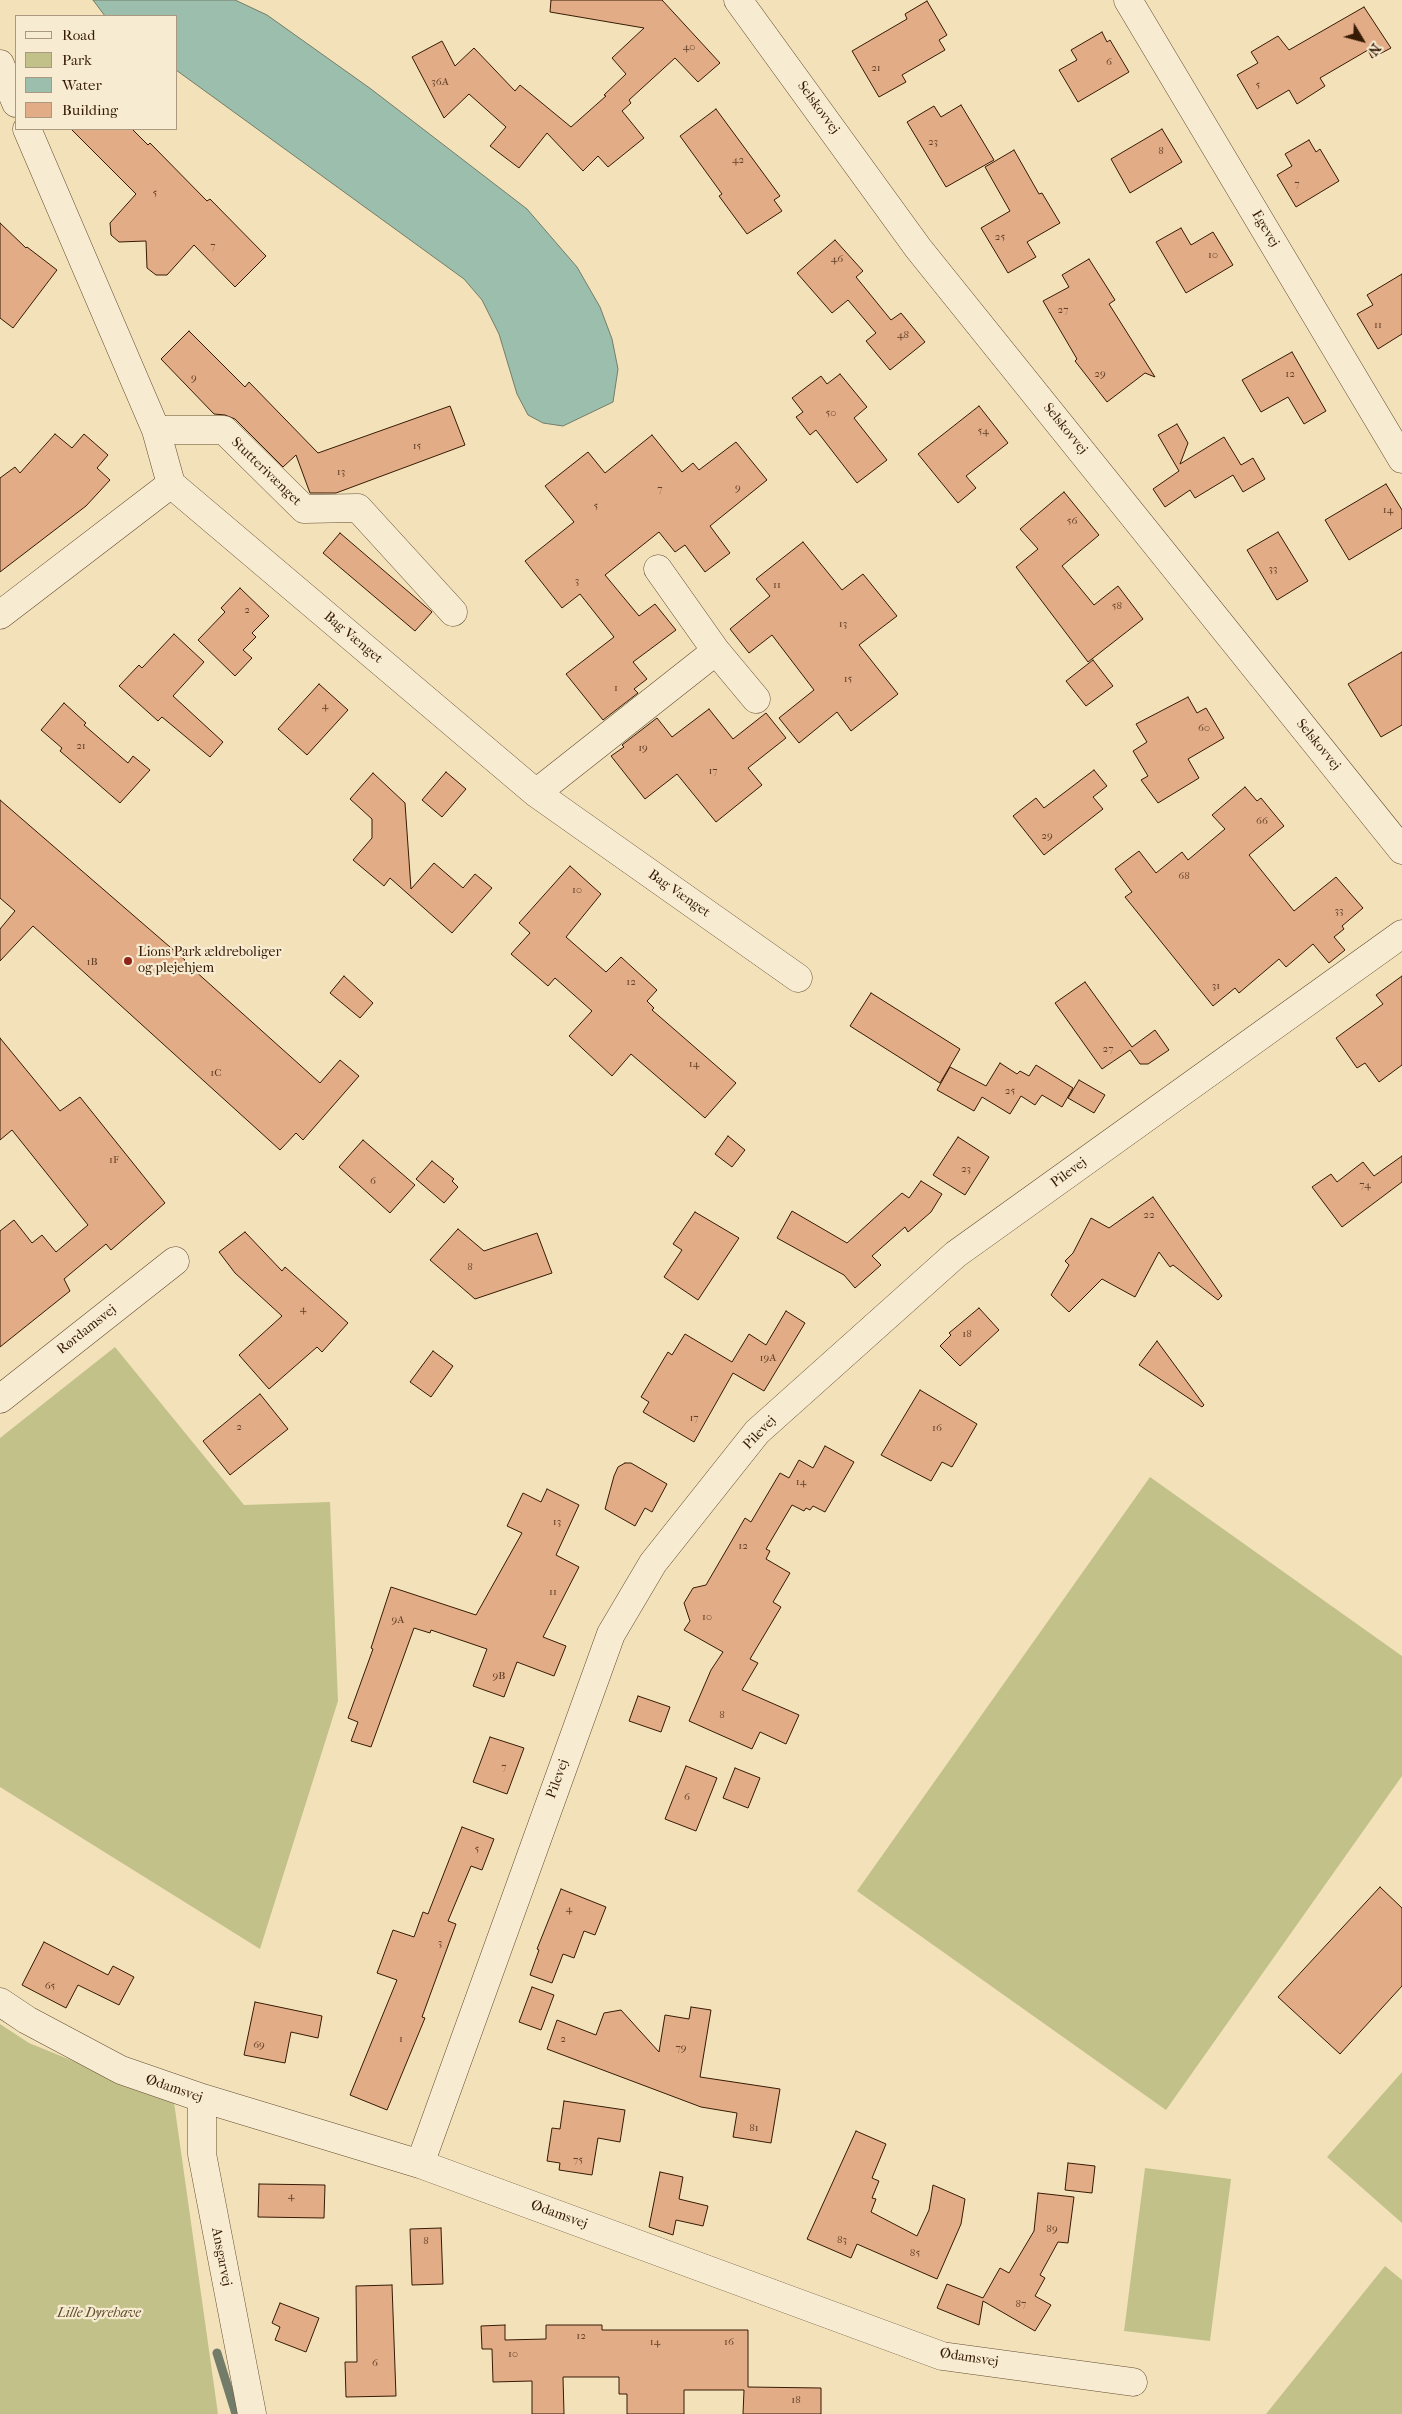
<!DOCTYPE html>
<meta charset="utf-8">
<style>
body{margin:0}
#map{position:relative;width:1402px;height:2414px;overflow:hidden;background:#f3e2b9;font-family:"IM FELL French Canon",serif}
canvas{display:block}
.legend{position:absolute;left:15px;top:15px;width:162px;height:115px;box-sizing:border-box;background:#f7ecd2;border:1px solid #aa9880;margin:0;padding:6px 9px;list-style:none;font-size:15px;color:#361a04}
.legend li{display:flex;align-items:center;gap:10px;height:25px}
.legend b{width:25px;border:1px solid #aa9880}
.north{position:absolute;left:1337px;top:15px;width:50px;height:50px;-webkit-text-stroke:4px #f7ecd2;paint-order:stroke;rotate:127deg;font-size:14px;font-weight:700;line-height:20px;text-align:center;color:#361a04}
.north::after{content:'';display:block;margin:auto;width:18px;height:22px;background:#361a04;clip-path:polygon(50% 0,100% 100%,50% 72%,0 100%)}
</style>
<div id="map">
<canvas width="1402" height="2414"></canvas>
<ul class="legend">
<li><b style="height:6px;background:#f7ecd2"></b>Road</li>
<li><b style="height:14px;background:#c2c18a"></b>Park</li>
<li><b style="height:14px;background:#9bbead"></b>Water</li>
<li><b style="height:14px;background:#e2ac87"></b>Building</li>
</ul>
<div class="north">N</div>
</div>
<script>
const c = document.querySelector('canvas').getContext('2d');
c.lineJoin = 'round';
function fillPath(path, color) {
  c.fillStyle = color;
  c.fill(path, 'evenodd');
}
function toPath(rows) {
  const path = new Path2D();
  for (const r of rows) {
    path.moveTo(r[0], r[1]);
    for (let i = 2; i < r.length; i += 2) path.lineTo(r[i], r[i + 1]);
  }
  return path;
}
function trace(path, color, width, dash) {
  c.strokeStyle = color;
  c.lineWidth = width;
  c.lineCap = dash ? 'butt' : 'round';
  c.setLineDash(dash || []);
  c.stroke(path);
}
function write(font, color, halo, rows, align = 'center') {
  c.font = font + ' "IM FELL French Canon",serif';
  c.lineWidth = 4.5;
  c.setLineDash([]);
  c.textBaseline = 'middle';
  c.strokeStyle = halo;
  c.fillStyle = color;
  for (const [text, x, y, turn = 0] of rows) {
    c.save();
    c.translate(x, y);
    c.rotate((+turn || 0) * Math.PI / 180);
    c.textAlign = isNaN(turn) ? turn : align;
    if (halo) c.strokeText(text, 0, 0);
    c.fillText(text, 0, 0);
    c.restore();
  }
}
fillPath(toPath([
 [115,1347,244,1505,330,1502,338,1701,260,1949,0,1787,0,1438],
 [1150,1477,1402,1656,1402,1776,1166,2110,857,1891],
 [0,2024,29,2043,174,2102,218,2414,0,2414],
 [1402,2072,1402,2223,1327,2157],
 [1145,2168,1231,2179,1210,2341,1124,2331],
 [1385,2266,1402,2280,1402,2414,1266,2414]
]), '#c2c18a');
const water = toPath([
 [93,0,235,0,267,15,371,89,527,209,577,267,600,307,612,339,618,369,613,402,563,426,543,423,528,415,517,394,499,334,482,300,464,279,176,70,176,16,105,16,93,0]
]);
fillPath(water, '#9bbead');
trace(water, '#737c69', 1);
trace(toPath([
 [217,2353,236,2414]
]), '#737c69', 9);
const building = toPath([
 [551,0,662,0,720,63,698,82,675,58,629,100,631,103,622,111,644,138,608,167,598,156,583,171,547,133,519,168,490,146,506,127,469,94,444,118,412,57,442,41,455,66,474,48,515,91,520,85,571,127,606,96,604,95,626,74,612,58,644,28,550,12,551,0],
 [927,1,947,35,939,40,945,50,902,75,906,82,879,97,852,51,907,19,905,14,927,1],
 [1364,7,1391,48,1372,58,1368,50,1320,78,1325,86,1297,104,1289,90,1257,109,1237,75,1258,63,1251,52,1278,36,1289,50,1364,7],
 [1102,32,1107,42,1110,40,1129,72,1078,102,1059,70,1077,60,1071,50,1102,32],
 [961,105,994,160,946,187,907,122,934,106,941,117,961,105],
 [716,109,780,196,774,200,782,211,747,234,719,196,722,194,680,136,716,109],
 [71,129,132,129,148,145,150,143,207,201,210,199,266,256,235,287,194,245,167,275,156,275,147,268,146,241,119,242,111,235,110,223,136,194,71,129],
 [1162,129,1182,162,1130,193,1111,159,1162,129],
 [1309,140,1316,152,1320,149,1339,181,1296,207,1277,175,1292,166,1285,154,1309,140],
 [1014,150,1039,194,1042,193,1060,223,1027,242,1036,257,1008,273,981,228,1010,211,985,167,1014,150],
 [0,223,26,248,27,247,57,270,13,328,0,318,0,223],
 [1181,228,1191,245,1213,232,1233,265,1186,293,1156,242,1181,228],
 [835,240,863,271,856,277,891,320,901,313,925,342,890,370,866,341,876,333,848,300,832,313,797,273,835,240],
 [1089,259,1115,300,1109,304,1155,377,1145,373,1107,402,1075,361,1077,359,1043,301,1069,287,1062,275,1089,259],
 [1402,274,1402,334,1378,349,1357,314,1373,305,1367,295,1402,274],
 [189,331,245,387,249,382,318,453,450,406,465,445,336,493,310,493,296,455,283,467,235,419,225,415,214,414,161,359,189,331],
 [1292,352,1326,411,1304,424,1288,397,1261,412,1242,380,1292,352],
 [840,374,867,407,854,418,887,460,857,483,816,430,810,435,796,417,803,412,792,398,821,376,827,384,840,374],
 [979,406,1008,443,966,476,976,488,958,503,918,454,979,406],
 [1177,424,1188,443,1180,464,1224,437,1241,465,1253,458,1265,479,1243,492,1233,475,1195,498,1190,490,1165,507,1153,489,1179,471,1158,435,1177,424],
 [55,434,72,448,84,434,108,455,97,468,110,480,86,506,0,572,0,478,15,467,20,473,55,434],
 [652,435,682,472,693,463,699,470,736,442,767,480,710,526,730,553,705,572,685,545,675,552,659,532,605,575,639,616,655,604,676,630,633,662,647,679,634,689,638,693,603,720,566,674,614,637,580,594,562,608,525,561,574,522,545,486,588,452,605,473,652,435],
 [1386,484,1402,510,1402,528,1349,560,1325,520,1386,484],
 [1064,492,1099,535,1062,566,1094,605,1118,586,1143,619,1088,662,1016,567,1038,549,1020,529,1064,492],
 [1278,532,1308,581,1277,600,1247,550,1278,532],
 [340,533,432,612,415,631,323,553,340,533],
 [803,542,842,590,863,574,897,616,859,645,898,694,851,731,837,712,799,743,779,718,814,690,772,635,749,653,730,629,770,596,756,579,803,542],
 [240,588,269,616,252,633,256,637,243,650,252,658,235,676,198,640,225,612,221,608,240,588],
 [174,634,204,662,173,696,223,742,210,757,162,717,158,721,119,686,139,665,142,668,174,634],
 [1402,652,1402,725,1381,737,1348,684,1402,652],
 [1093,660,1113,686,1086,706,1066,681,1093,660],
 [319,684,348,710,307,755,278,729,319,684],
 [1188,697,1197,713,1206,708,1224,738,1188,759,1199,778,1158,803,1141,780,1148,776,1133,751,1147,742,1136,724,1188,697],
 [64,703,86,723,84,725,128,763,133,756,150,770,120,803,60,751,62,748,41,730,64,703],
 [709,709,733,739,766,713,786,738,748,768,762,785,716,822,677,774,645,799,611,756,624,747,622,745,657,718,672,737,709,709],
 [1094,770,1107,786,1093,797,1103,809,1044,855,1013,816,1036,798,1044,808,1094,770],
 [446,772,466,789,442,817,422,800,446,772],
 [373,773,405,803,411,889,434,863,463,888,475,874,492,888,452,933,390,878,384,886,353,860,372,838,372,819,350,799,373,773],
 [1245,787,1257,801,1261,798,1284,826,1249,855,1294,911,1336,877,1363,908,1342,926,1344,929,1334,937,1345,950,1329,963,1313,944,1286,967,1279,959,1239,993,1235,988,1213,1006,1125,897,1132,892,1115,869,1139,851,1156,873,1182,852,1188,860,1225,829,1212,815,1245,787],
 [0,800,185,960,184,961,320,1083,340,1060,359,1076,303,1140,296,1133,280,1150,33,926,0,961,0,929,15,911,0,898,0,800],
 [570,866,601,894,566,937,606,972,621,957,657,990,647,1001,654,1008,652,1010,736,1083,705,1118,631,1054,612,1076,569,1036,592,1011,555,978,548,986,511,954,530,933,519,923,570,866],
 [344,976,373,1003,360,1018,330,993,344,976],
 [1402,976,1402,1065,1379,1082,1365,1063,1357,1068,1336,1038,1383,1004,1376,995,1402,976],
 [1085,982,1132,1047,1155,1030,1169,1050,1148,1064,1140,1064,1130,1050,1102,1069,1055,1003,1085,982],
 [871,993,960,1049,940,1083,850,1026,871,993],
 [0,1038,60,1111,80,1097,165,1203,111,1250,106,1244,64,1279,70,1291,0,1347,0,1231,14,1220,32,1243,42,1235,56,1252,88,1225,12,1130,0,1140,0,1038],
 [1000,1063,1017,1074,1020,1071,1029,1076,1036,1065,1073,1088,1062,1107,1042,1095,1035,1105,1021,1096,1010,1114,982,1097,974,1111,937,1090,950,1067,986,1086,1000,1063],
 [1079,1080,1105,1095,1094,1113,1068,1098,1079,1080],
 [728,1136,745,1150,732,1167,715,1154,728,1136],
 [958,1137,989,1157,965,1195,933,1175,958,1137],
 [363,1140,415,1185,390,1213,339,1167,363,1140],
 [1402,1156,1402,1182,1342,1227,1312,1187,1331,1174,1337,1182,1363,1162,1374,1176,1402,1156],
 [432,1161,454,1179,452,1181,458,1187,444,1203,416,1179,432,1161],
 [921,1181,942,1194,931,1212,908,1232,905,1227,872,1256,881,1265,855,1288,844,1275,777,1238,792,1211,847,1243,902,1193,909,1198,921,1181],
 [1153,1197,1222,1296,1218,1300,1173,1265,1170,1267,1159,1252,1135,1297,1102,1279,1069,1312,1051,1295,1069,1265,1065,1261,1073,1253,1091,1218,1109,1228,1153,1197],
 [695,1212,739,1238,698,1300,664,1277,682,1250,673,1244,695,1212],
 [458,1229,484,1251,537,1233,552,1273,475,1299,430,1260,458,1229],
 [245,1232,282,1271,285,1267,348,1323,322,1352,317,1347,269,1389,239,1355,282,1316,235,1273,219,1252,245,1232],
 [979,1308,999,1330,960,1366,940,1346,951,1335,949,1333,979,1308],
 [786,1311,805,1323,764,1391,733,1373,694,1442,643,1412,649,1402,641,1397,668,1352,672,1355,685,1334,732,1362,749,1334,766,1345,786,1311],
 [1157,1341,1204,1405,1202,1407,1139,1365,1157,1341],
 [433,1351,453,1366,431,1397,410,1382,433,1351],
 [920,1390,977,1424,952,1467,942,1462,931,1481,881,1455,920,1390],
 [260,1394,288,1429,230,1475,203,1441,260,1394],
 [825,1446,854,1462,825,1512,813,1506,810,1510,806,1508,804,1511,792,1505,766,1549,770,1551,766,1559,790,1573,773,1602,781,1607,750,1659,758,1663,742,1690,799,1715,786,1744,760,1732,752,1749,689,1721,711,1670,723,1652,684,1630,690,1621,684,1603,693,1588,706,1585,745,1518,751,1522,780,1473,789,1478,799,1460,813,1468,825,1446],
 [625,1463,631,1463,667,1484,652,1512,645,1508,635,1526,605,1509,614,1476,618,1467,625,1463],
 [547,1489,579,1505,556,1555,579,1567,543,1637,566,1646,554,1676,517,1662,504,1697,473,1686,487,1649,431,1630,430,1633,414,1628,371,1747,351,1741,358,1722,348,1718,373,1649,371,1648,391,1587,476,1615,522,1533,507,1526,523,1493,541,1502,547,1489],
 [638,1696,670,1707,661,1732,629,1721,638,1696],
 [490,1737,524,1748,507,1794,473,1782,490,1737],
 [686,1766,717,1778,696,1831,665,1819,686,1766],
 [735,1768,760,1778,748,1808,723,1798,735,1768],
 [462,1827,494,1839,482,1870,471,1866,448,1921,456,1924,422,2017,425,2018,387,2110,350,2095,397,1980,377,1973,393,1930,414,1937,423,1912,428,1914,462,1827],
 [1380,1887,1402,1908,1402,1986,1340,2054,1278,1997,1380,1887],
 [561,1889,606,1907,595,1935,584,1931,574,1958,563,1954,552,1983,530,1975,539,1950,537,1949,561,1889],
 [44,1942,108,1975,113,1966,134,1977,119,2005,78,1985,66,2008,22,1985,44,1942],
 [532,1987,554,1995,541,2030,519,2022,532,1987],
 [255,2002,322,2016,318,2038,291,2032,285,2063,244,2055,255,2002],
 [691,2007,711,2010,700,2077,780,2089,771,2143,733,2137,737,2113,701,2107,547,2049,557,2020,596,2035,604,2013,621,2010,659,2052,665,2015,689,2019,691,2007],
 [564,2101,625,2110,620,2142,598,2138,592,2175,559,2170,560,2163,547,2161,552,2128,560,2129,564,2101],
 [856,2131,886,2144,872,2178,879,2181,872,2198,876,2199,871,2212,917,2236,929,2210,933,2185,965,2199,961,2224,937,2279,857,2244,851,2258,807,2239,856,2131],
 [1068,2163,1095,2166,1092,2193,1065,2190,1068,2163],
 [660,2172,683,2177,679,2199,708,2206,703,2226,676,2220,673,2235,649,2227,660,2172],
 [259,2184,325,2185,324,2218,258,2217,259,2184],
 [1038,2193,1074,2197,1068,2243,1058,2242,1040,2275,1045,2278,1035,2296,1051,2305,1035,2331,983,2301,979,2325,937,2308,947,2284,983,2298,1000,2268,1009,2273,1034,2231,1038,2193],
 [441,2228,443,2284,412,2285,410,2229,441,2228],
 [392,2285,396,2396,346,2397,345,2362,357,2362,356,2286,392,2285],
 [280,2303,319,2318,306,2352,275,2340,280,2327,272,2323,280,2303],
 [505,2325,505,2340,546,2339,546,2325,602,2325,602,2330,748,2330,748,2387,821,2388,821,2414,743,2414,744,2390,684,2390,684,2414,627,2414,627,2394,619,2394,619,2377,563,2377,564,2414,532,2414,532,2381,493,2382,492,2349,482,2349,481,2326,505,2325]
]);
fillPath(building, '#e2ac87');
trace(building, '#361a04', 1);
const minor = toPath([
 [738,0,918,248,1402,850],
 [1128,0,1402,459],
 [0,64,16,103],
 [156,430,224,430,304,509,358,508,453,612],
 [171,484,536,793,798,978],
 [0,615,171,484,156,430,27,129],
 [716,651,756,699],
 [536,793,716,651,658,569],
 [0,1399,175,1261],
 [0,2002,27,2020,121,2070,202,2098,420,2164,942,2356,1133,2382],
 [202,2098,202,2154,252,2414],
 [420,2164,611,1634,653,1563,757,1432,956,1254,1402,934]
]);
trace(minor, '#654c31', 29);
trace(minor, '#f7ecd2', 28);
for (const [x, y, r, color] of [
 [128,961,5,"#8f2418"]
]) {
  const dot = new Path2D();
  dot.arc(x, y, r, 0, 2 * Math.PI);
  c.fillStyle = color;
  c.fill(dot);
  trace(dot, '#f7ecd2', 2);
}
write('11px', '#613e25', null, [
 ["40",689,47],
 ["6",1109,62],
 ["21",876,68],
 ["36A",440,82],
 ["5",1258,85],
 ["23",933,142],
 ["8",1161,151],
 ["42",738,160],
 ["7",1297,184],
 ["5",155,193],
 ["25",1000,237],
 ["7",213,246],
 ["10",1213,255],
 ["46",837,259],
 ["27",1063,310],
 ["11",1378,325],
 ["48",903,335],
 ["29",1100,374],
 ["12",1290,374],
 ["9",194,378],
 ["50",831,413],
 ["54",983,431],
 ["15",417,446],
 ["13",341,472],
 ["9",738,488],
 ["7",660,489],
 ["5",596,506],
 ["14",1388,510],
 ["56",1072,521],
 ["33",1273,569],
 ["3",577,581],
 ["11",777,585],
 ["58",1117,606],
 ["2",247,610],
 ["13",843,624],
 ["15",848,679],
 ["1",616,688],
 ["4",325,706],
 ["60",1204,728],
 ["21",81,746],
 ["19",643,748],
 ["17",713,771],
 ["66",1262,821],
 ["29",1047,836],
 ["68",1184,876],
 ["10",577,890],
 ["33",1339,911],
 ["1B",92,962],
 ["12",631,982],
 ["31",1216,986],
 ["27",1108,1049],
 ["14",694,1064],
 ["1C",216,1073],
 ["25",1010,1091],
 ["1F",114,1160],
 ["23",966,1169],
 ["6",373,1181],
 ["74",1365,1185],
 ["22",1149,1215],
 ["8",470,1267],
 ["4",303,1309],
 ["18",967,1334],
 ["19A",768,1358],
 ["17",694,1418],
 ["2",239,1427],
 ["16",937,1428],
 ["14",801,1482],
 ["13",557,1522],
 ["12",743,1546],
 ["11",553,1592],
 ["10",707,1617],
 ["9A",398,1620],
 ["9B",499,1676],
 ["8",722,1715],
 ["7",504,1767],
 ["6",687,1797],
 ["5",477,1849],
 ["4",569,1909],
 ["3",440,1943],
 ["65",50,1986],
 ["1",401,2039],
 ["2",563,2039],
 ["69",259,2045],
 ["79",681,2048],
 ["81",754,2128],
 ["75",578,2160],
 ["4",291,2196],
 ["89",1052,2229],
 ["83",842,2240],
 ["8",426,2241],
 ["85",915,2253],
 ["87",1021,2304],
 ["12",581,2336],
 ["14",655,2342],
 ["16",729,2342],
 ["10",513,2354],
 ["6",375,2363],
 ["18",796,2400]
]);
write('14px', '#361a04', '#f7ecd2', [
 ["Selskovvej",818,108,54],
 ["Egevej",1265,229,59],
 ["Selskovvej",1065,429,51],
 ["Stutterivænget",266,472,44],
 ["Bag Vænget",353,638,40],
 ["Selskovvej",1318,745,51],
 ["Bag Vænget",679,894,35],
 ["Pilevej",1069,1173,-36],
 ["Rørdamsvej",87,1330,-38],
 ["Pilevej",760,1433,-46],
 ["Pilevej",558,1779,-70],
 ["Ødamsvej",174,2089,19],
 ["Ødamsvej",559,2215,20],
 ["Ansgarvej",221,2257,79],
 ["Ødamsvej",969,2358,9]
]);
write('14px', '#361a04', '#f7ecd2', [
 ["Lions Park ældreboliger",138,953],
 ["og plejehjem",138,969]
], 'left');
write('italic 14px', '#604c2c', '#f7ecd2', [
 ["Lille Dyrehave",99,2314]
]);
</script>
